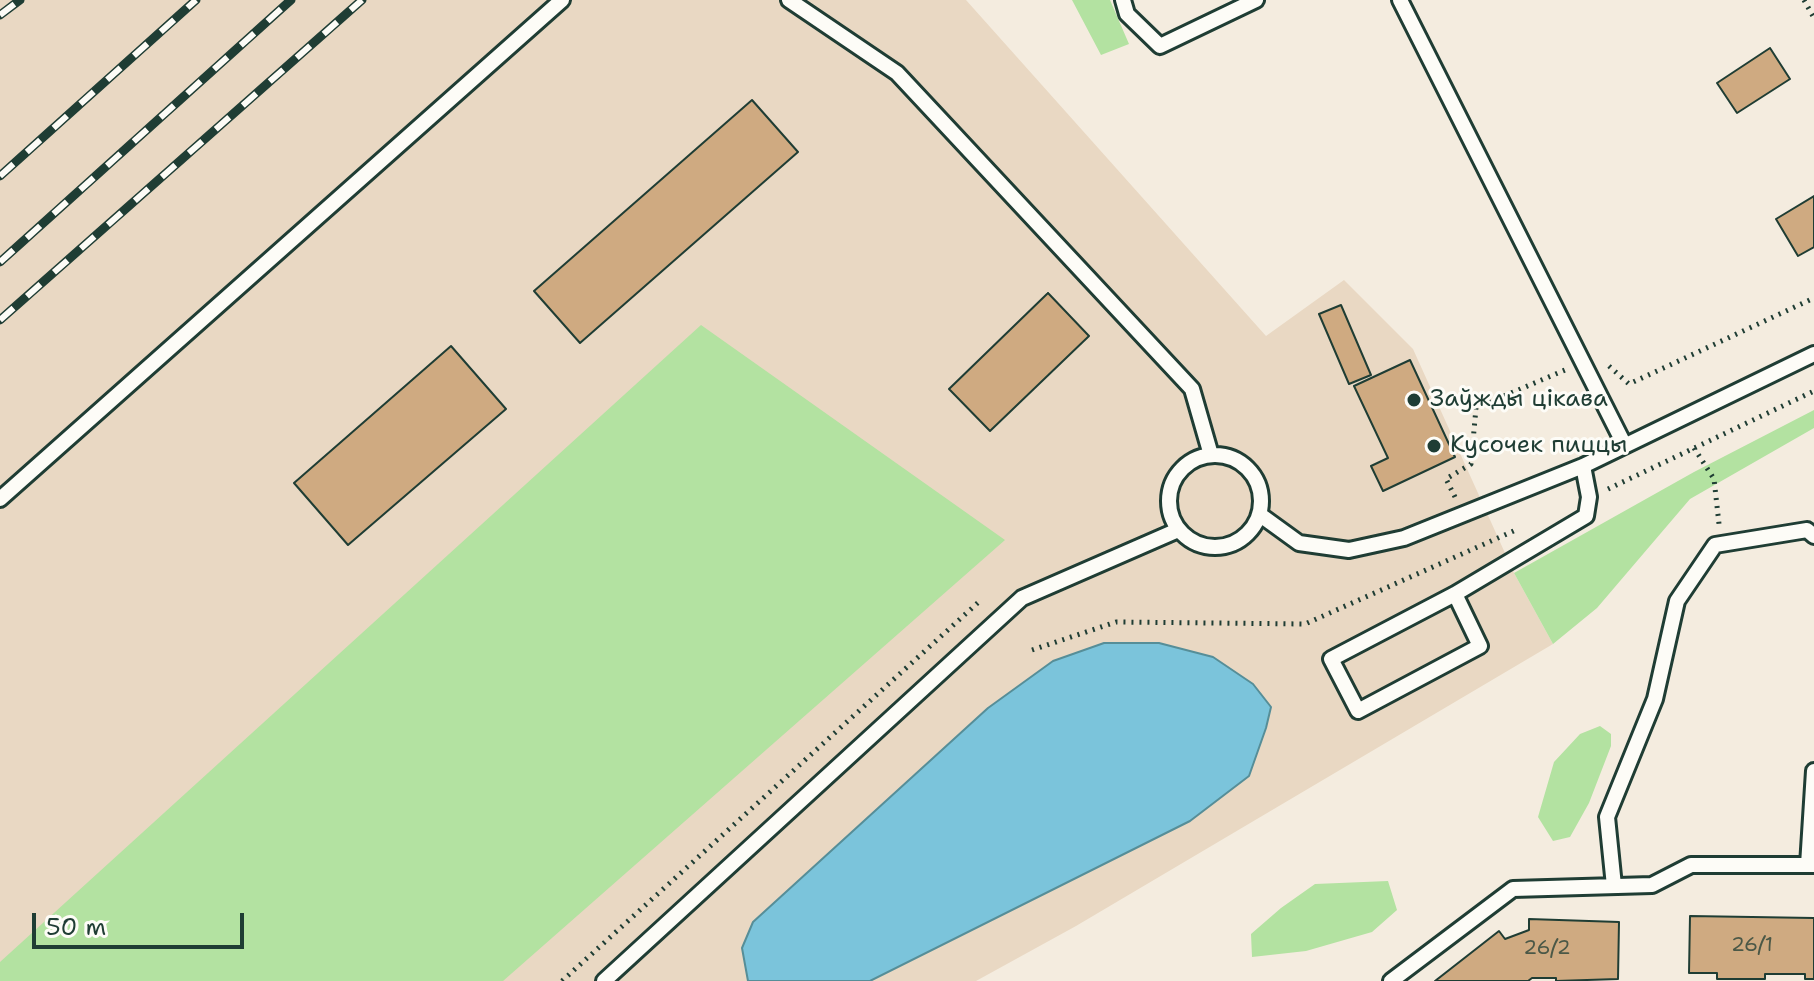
<!DOCTYPE html>
<meta charset="utf-8">
<style>
body{margin:0}
#map{position:relative;width:1814px;height:981px;overflow:hidden;background:#f4ecdf;font-family:"Shantell Sans",sans-serif}
canvas{display:block}
.scale{position:absolute;left:32px;top:913px;width:212px;height:36px;box-sizing:border-box;border:4px solid #1f3d34;border-top:0;padding-left:10px;font-size:24px;line-height:28px;white-space:nowrap;color:#1f3d34;-webkit-text-stroke:6px #fdfcf7;paint-order:stroke}
</style>
<div id="map">
<canvas width="1814" height="981"></canvas>
<div class="scale">50 m</div>
</div>
<script>
const c = document.querySelector('canvas').getContext('2d');
c.lineJoin = 'round';
function fillPath(path, color) {
  c.fillStyle = color;
  c.fill(path, 'evenodd');
}
function toPath(rows) {
  const path = new Path2D();
  for (const r of rows) {
    if (r.length === 3) {
      path.moveTo(r[0] + r[2], r[1]);
      path.arc(r[0], r[1], r[2], 0, 2 * Math.PI);
      continue;
    }
    path.moveTo(r[0], r[1]);
    for (let i = 2; i < r.length; i += 2) path.lineTo(r[i], r[i + 1]);
  }
  return path;
}
function trace(path, color, width, dash) {
  c.strokeStyle = color;
  c.lineWidth = width;
  c.lineCap = dash ? 'butt' : 'round';
  c.setLineDash(dash || []);
  c.stroke(path);
}
function write(font, color, halo, rows, align = 'center') {
  c.font = font + ' "Shantell Sans",sans-serif';
  c.lineWidth = 6;
  c.setLineDash([]);
  c.textBaseline = 'middle';
  c.strokeStyle = halo;
  c.fillStyle = color;
  for (const [text, x, y, turn = 0] of rows) {
    c.save();
    c.translate(x, y);
    c.rotate((+turn || 0) * Math.PI / 180);
    c.textAlign = isNaN(turn) ? turn : align;
    if (halo) c.strokeText(text, 0, 0);
    c.fillText(text, 0, 0);
    c.restore();
  }
}
fillPath(toPath([
 [0,0,966,0,1266,336,1344,280,1413,349,1514,573,1553,644,1076,926,976,981,0,981]
]), '#e9d8c3');
fillPath(toPath([
 [1072,0,1110,0,1129,44,1101,55],
 [701,325,1005,540,503,981,0,981,0,962],
 [1814,410,1814,428,1690,499,1597,608,1553,644,1514,573,1694,472],
 [1600,726,1611,734,1611,746,1589,803,1570,837,1553,841,1538,817,1554,762,1580,734],
 [1388,881,1397,910,1372,932,1306,951,1252,957,1251,934,1281,908,1315,884]
]), '#b3e2a1');
const water = toPath([
 [1104,643,1159,643,1213,657,1253,684,1271,707,1266,728,1249,776,1190,821,870,981,748,981,742,948,753,922,988,708,1053,661,1104,643]
]);
fillPath(water, '#7bc4db');
trace(water, '#568e98', 2);
const building = toPath([
 [1770,48,1790,79,1737,113,1717,83,1770,48],
 [752,100,798,152,580,343,534,291,752,100],
 [1814,196,1814,247,1798,256,1776,219,1814,196],
 [1048,293,1089,336,990,431,949,389,1048,293],
 [1341,305,1371,375,1349,384,1319,314,1341,305],
 [451,346,506,409,348,545,294,483,451,346],
 [1410,360,1455,457,1383,491,1371,466,1388,458,1354,386,1410,360],
 [1690,916,1814,918,1814,979,1805,979,1805,974,1765,974,1765,979,1717,979,1717,973,1689,973,1690,916],
 [1529,919,1619,922,1618,979,1556,981,1556,978,1532,978,1528,981,1435,981,1499,931,1505,939,1529,930,1529,919]
]);
fillPath(building, '#cfaa81');
trace(building, '#1f3d34', 2);
const lane = toPath([
 [789,0,897,73,1192,389,1211,455],
 [1123,0,1127,14,1160,46,1256,0],
 [1400,0,1624,444],
 [1215,501,46],
 [0,499,562,0],
 [1259,514,1299,543,1349,550,1404,538,1583,466,1814,354],
 [1455,594,1480,646,1358,711,1331,659,1455,594,1586,516,1589,497,1583,466],
 [1814,771,1808,865,1814,865],
 [1614,886,1607,817,1655,699,1677,601,1715,545,1807,530,1814,536],
 [604,981,1022,598,1178,530],
 [1391,981,1513,889,1652,885,1691,865,1808,865]
]);
trace(lane, '#1f3d34', 20);
trace(toPath([
 [1804,0,1814,18],
 [1609,366,1629,384,1814,298],
 [1694,448,1714,479,1719,524],
 [1608,489,1814,391],
 [1455,497,1446,479,1471,464,1476,408,1565,370],
 [1032,650,1116,622,1305,624,1518,529],
 [562,981,982,599]
]), '#1f3d34', 5, [2, 6]);
trace(lane, '#fdfcf7', 14);
const rail = toPath([
 [0,15,20,0],
 [0,176,196,0],
 [0,262,291,0],
 [0,320,362,0]
]);
trace(rail, '#1f3d34', 9);
trace(rail, '#fdfcf7', 6, [18]);
for (const [x, y, r, color] of [
 [1414,400,8,"#1f3d34"],
 [1434,446,8,"#1f3d34"]
]) {
  const dot = new Path2D();
  dot.arc(x, y, r, 0, 2 * Math.PI);
  c.fillStyle = color;
  c.fill(dot);
  trace(dot, '#fdfcf7', 3);
}
write('20px', '#4b5847', null, [
 ["26/1",1752,946],
 ["26/2",1547,949]
]);
write('24px', '#1f3d34', '#fdfcf7', [
 ["Заўжды цікава",1430,400],
 ["Кусочек пиццы",1450,446]
], 'left');
</script>
